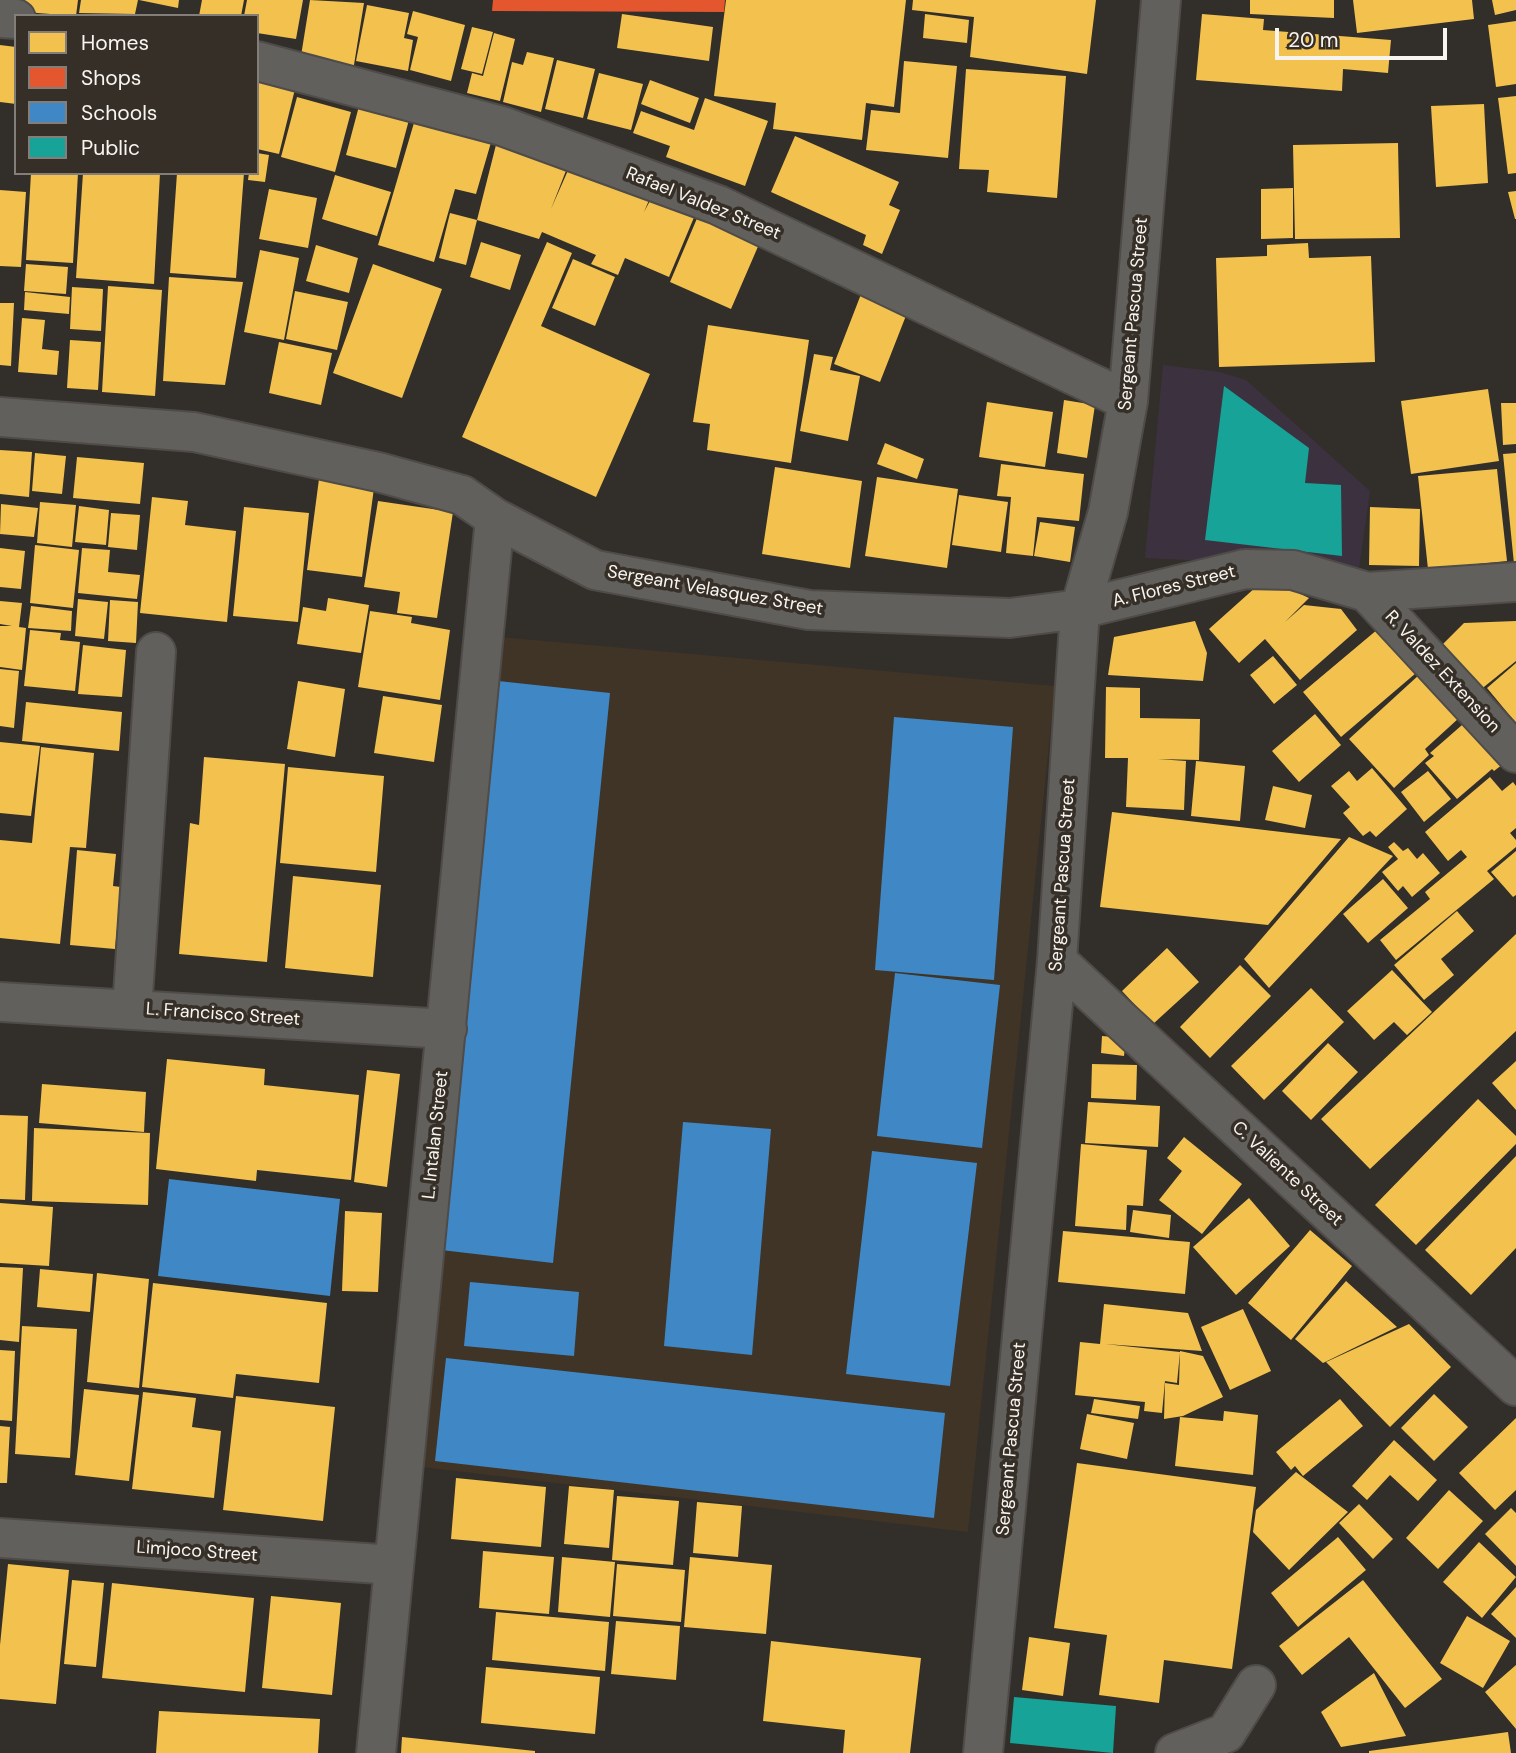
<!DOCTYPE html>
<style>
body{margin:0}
#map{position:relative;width:1516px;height:1753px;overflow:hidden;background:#322e2a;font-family:"DM Sans",sans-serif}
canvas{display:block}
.legend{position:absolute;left:14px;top:14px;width:245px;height:161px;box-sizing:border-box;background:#352f27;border:2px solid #837e77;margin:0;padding:9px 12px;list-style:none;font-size:21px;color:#f8f4ef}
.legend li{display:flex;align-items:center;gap:14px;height:35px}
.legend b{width:35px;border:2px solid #837e77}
.scale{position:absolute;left:1275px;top:28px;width:172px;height:32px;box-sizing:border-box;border:4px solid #f8f4ef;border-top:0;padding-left:9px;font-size:21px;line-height:24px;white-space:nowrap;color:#f8f4ef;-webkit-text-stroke:5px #352f27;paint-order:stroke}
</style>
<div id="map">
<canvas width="1516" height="1753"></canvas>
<ul class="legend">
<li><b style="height:19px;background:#f2c14e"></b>Homes</li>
<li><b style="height:19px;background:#e4572e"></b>Shops</li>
<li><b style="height:19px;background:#3f88c5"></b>Schools</li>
<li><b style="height:19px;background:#17a398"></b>Public</li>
</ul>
<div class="scale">20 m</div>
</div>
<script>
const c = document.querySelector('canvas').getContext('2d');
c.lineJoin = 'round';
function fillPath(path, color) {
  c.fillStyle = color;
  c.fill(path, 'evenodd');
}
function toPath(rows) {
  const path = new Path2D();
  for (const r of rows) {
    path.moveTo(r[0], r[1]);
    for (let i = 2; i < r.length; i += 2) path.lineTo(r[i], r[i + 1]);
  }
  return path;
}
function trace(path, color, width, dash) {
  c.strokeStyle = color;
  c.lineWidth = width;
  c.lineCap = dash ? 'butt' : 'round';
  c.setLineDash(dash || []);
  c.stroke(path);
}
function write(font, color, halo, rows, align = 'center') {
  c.font = font + ' "DM Sans",sans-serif';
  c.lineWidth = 7;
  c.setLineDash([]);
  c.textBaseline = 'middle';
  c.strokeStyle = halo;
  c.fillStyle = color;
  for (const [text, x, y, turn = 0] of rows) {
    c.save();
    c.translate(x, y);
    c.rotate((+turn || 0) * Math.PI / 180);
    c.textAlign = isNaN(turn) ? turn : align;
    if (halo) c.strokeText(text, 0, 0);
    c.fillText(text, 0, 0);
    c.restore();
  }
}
fillPath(toPath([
 [1163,365,1220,372,1246,380,1370,491,1359,568,1145,558]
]), '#3c323f');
fillPath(toPath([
 [499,637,1055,686,968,1532,422,1467]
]), '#403427');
fillPath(toPath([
 [13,0,78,0,76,16,12,11],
 [81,0,138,0,135,14,79,13],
 [139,0,179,0,178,8],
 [202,0,244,0,241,16,199,16],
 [247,0,303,0,296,39,257,33,257,16,244,16],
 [310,0,364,3,353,71,300,62],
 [726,0,906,0,894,107,866,103,862,140,773,129,776,103,714,96],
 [913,0,1096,0,1087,74,970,57,974,17,912,10],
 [1250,0,1334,0,1334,18,1250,14],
 [1353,0,1472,0,1474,19,1357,33],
 [1492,0,1516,0,1516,10,1495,15],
 [367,5,409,13,404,38,413,40,408,71,356,61],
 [413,11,465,25,451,81,410,70,418,37,407,34],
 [622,14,713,27,709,61,617,48],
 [925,14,969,20,967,43,923,38],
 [1202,14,1264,19,1263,30,1391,40,1388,73,1343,69,1342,91,1196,80],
 [1516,21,1516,84,1496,87,1488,25],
 [472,27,493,32,482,74,461,69],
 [494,33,515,39,500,101,467,93,472,73,483,76],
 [0,45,16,47,16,104,0,102],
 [527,52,554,58,541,112,503,102,512,62,523,65],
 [557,60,595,69,583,118,545,109],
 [904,61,957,66,948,158,866,150,871,110,900,113],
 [966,69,1066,76,1057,198,987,192,989,170,959,169],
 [599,73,643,84,631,130,587,119],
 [257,74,296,85,279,154,257,149],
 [650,80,699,98,690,123,641,104],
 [363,91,413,105,396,168,346,155],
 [1516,96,1516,173,1508,174,1498,98],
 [297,97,351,112,335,172,281,157],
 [705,98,768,121,745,186,666,157,670,146,633,133,641,111,694,130],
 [1484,104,1488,183,1436,187,1431,106],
 [416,116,492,139,476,194,455,189,434,262,378,245],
 [499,133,571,158,551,209,573,159,652,193,644,212,652,197,695,215,669,277,625,258,618,275,591,264,596,255,542,232,539,239,477,220],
 [795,136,899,182,889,205,900,210,882,254,863,245,866,235,771,192],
 [1398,143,1400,238,1295,239,1293,145],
 [257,153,269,155,265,182,248,180,249,173,257,173],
 [31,173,78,173,73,263,26,260],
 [83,173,160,173,154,284,76,278],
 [177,173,244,173,236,278,170,273],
 [335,175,391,192,377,236,322,219],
 [1293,188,1293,238,1261,239,1261,189],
 [269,189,317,198,308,248,259,239],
 [0,190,26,192,21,267,0,266],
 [1516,191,1516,219,1515,219,1508,192],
 [701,209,763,235,731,309,670,282],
 [450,213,477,220,466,265,439,258],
 [481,242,521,255,510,290,470,277],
 [547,242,572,253,541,326,650,374,596,497,462,437],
 [1308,243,1309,258,1371,256,1375,362,1219,367,1216,258,1267,256,1267,245],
 [316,245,358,258,349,293,306,281],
 [260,250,299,258,284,340,244,332],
 [573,259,615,277,595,326,552,308],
 [26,264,68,267,66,294,24,291],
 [373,264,442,289,402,398,333,373],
 [169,277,243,282,225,385,163,381],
 [108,286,162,290,155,396,102,392],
 [72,287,103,289,101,331,70,329],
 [863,289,909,308,880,382,834,364],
 [295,291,348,302,337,350,286,339],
 [25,292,70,297,69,314,24,310],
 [0,303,14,303,11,366,0,365],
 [22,318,45,320,42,349,59,351,57,375,18,372],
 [708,325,809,340,791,463,707,450,710,424,693,422],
 [70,340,101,342,98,390,67,388],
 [279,342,332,353,321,405,269,393],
 [814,354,833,357,830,370,860,376,848,441,800,431],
 [1488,389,1499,461,1411,474,1401,401],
 [1064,400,1095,405,1087,458,1057,453],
 [987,402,1053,412,1045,467,979,457],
 [1501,403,1516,403,1516,444,1503,445],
 [885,443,924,459,917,479,877,464],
 [0,450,32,452,29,497,0,494],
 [35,453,66,456,62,494,32,491],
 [1516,453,1516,564,1514,564,1503,454],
 [77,457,144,463,140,504,73,498],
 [1001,464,1084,474,1079,521,1037,517,1033,556,1006,553,1011,497,997,496],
 [775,467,862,481,850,568,762,554],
 [1497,469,1507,561,1428,569,1418,476],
 [877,477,958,489,947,568,865,556],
 [319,479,374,488,362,577,307,570],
 [959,495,1008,502,1001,552,952,545],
 [152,497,188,501,185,525,236,531,227,622,140,613],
 [378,501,453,512,437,618,397,613,400,592,364,587],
 [40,502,76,505,72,547,37,543],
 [1,504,38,508,34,537,0,534],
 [79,506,109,510,106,545,75,542],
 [244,507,309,513,298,622,233,616],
 [1370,507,1420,509,1419,566,1369,565],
 [111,513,140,515,137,550,108,547],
 [1040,522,1075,527,1070,562,1034,556],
 [35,545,79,550,73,608,30,603],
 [0,548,25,551,21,589,0,587],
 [82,548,110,550,108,572,140,575,137,599,78,593],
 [1266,578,1309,598,1285,622,1304,605,1341,609,1357,630,1300,680,1265,639,1239,663,1209,629],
 [328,598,369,605,361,653,297,644,303,607,326,611],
 [78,599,108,602,104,639,75,636],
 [110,600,138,602,136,643,108,641],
 [0,601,22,603,19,627,26,628,22,670,0,667,0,626,12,626,0,624],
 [31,606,72,611,71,631,28,628],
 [370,611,412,617,411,623,450,630,440,700,358,687],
 [1195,621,1207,653,1203,681,1108,675,1114,637],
 [1516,621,1516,661,1474,695,1437,650,1464,623],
 [1378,629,1416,673,1341,737,1303,692],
 [30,630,61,633,60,640,80,642,75,691,24,686],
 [83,645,126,650,122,697,78,694],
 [1273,656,1297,685,1274,704,1250,675],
 [1516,663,1516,723,1487,688],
 [0,669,19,671,14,728,0,726],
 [1420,674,1459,718,1425,749,1429,755,1394,788,1349,739],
 [298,681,345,689,335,757,287,749],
 [1106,687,1140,688,1140,718,1200,719,1199,760,1158,759,1186,761,1184,810,1126,807,1128,758,1105,758],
 [383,696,442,705,434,762,374,753],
 [26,702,122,712,119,751,22,741],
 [1315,714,1341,745,1299,782,1272,751],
 [1470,718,1507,761,1494,771,1492,769,1457,799,1425,763,1434,756,1430,753],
 [0,742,40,746,31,816,0,813],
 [41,747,94,753,86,848,70,847,60,944,0,938,0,840,32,843],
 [204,757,285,764,267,962,179,954,190,823,199,825],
 [1196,761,1245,766,1240,821,1191,816],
 [288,767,384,776,376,872,280,863],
 [1372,768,1407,809,1376,837,1370,831,1363,836,1343,813,1350,807,1331,786,1349,771,1357,781],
 [1428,771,1451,799,1424,822,1401,792],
 [1490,777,1502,791,1513,782,1516,786,1516,828,1510,833,1516,840,1516,847,1487,871,1494,879,1396,960,1380,940,1430,899,1425,892,1467,857,1461,850,1448,861,1425,832],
 [1273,786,1312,795,1305,828,1265,820],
 [1112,812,1341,839,1268,925,1100,907],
 [1349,837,1393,856,1269,988,1244,959],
 [1394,842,1403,851,1408,848,1417,859,1423,853,1440,873,1412,897,1403,886,1398,891,1382,872,1398,859,1388,847],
 [77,850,116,854,113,886,121,887,115,949,70,945],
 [1516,851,1516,895,1513,897,1491,872],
 [293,876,381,885,373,977,285,968],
 [1383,879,1408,908,1368,943,1343,914],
 [1457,911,1474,931,1441,959,1454,975,1424,1000,1394,965],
 [1516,934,1516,1031,1370,1169,1321,1119],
 [1167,948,1199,982,1153,1024,1122,991],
 [1240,965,1271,996,1210,1058,1180,1027],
 [1392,970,1432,1012,1407,1035,1394,1022,1374,1040,1347,1011],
 [1311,988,1344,1022,1264,1100,1231,1066],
 [1102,1036,1126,1038,1124,1056,1101,1053],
 [1328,1043,1358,1072,1311,1120,1282,1091],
 [167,1059,265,1069,264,1085,359,1095,351,1180,257,1170,256,1181,156,1169],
 [1516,1061,1516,1110,1492,1083],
 [1092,1064,1137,1065,1136,1100,1091,1098],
 [367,1070,400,1074,387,1187,354,1182],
 [42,1084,146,1092,144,1132,39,1123],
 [1478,1099,1516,1136,1516,1144,1416,1245,1375,1205],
 [1088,1102,1160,1106,1158,1147,1085,1143],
 [0,1115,28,1116,25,1200,0,1199],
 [34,1128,150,1133,148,1205,32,1201],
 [1184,1137,1242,1184,1202,1234,1159,1200,1182,1171,1167,1158],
 [1081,1144,1147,1150,1143,1206,1127,1205,1126,1230,1075,1226],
 [1516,1156,1516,1248,1471,1295,1425,1250],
 [1249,1198,1290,1246,1236,1295,1193,1247],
 [0,1203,53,1207,49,1266,0,1263],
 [1133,1210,1171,1215,1169,1238,1130,1232],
 [345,1211,382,1213,378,1292,342,1291],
 [1310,1230,1352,1266,1291,1340,1248,1303],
 [1063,1231,1190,1242,1185,1294,1058,1282],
 [0,1267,23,1268,19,1342,0,1340],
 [40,1269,93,1274,90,1312,37,1307],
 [97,1273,149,1279,139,1388,87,1382],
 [1346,1281,1397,1327,1323,1363,1295,1339],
 [153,1283,327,1303,319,1383,236,1374,233,1398,142,1387],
 [1104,1304,1188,1313,1202,1351,1105,1344,1180,1352,1177,1383,1165,1381,1162,1413,1144,1411,1145,1402,1075,1395,1080,1342,1100,1344],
 [1243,1309,1271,1371,1230,1390,1201,1327],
 [1409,1324,1451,1367,1390,1427,1326,1362],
 [22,1326,77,1329,70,1458,15,1454],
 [0,1350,15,1351,12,1421,0,1420],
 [1180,1351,1203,1356,1223,1397,1183,1416,1164,1419,1165,1383,1179,1385],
 [84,1389,139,1395,129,1481,75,1475],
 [143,1392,196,1398,192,1427,221,1431,214,1498,132,1489],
 [1434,1394,1468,1427,1434,1461,1401,1428],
 [236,1396,335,1407,323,1521,223,1510],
 [1094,1399,1140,1406,1138,1419,1091,1413],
 [1340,1399,1363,1426,1303,1476,1295,1466,1291,1470,1276,1452],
 [1224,1411,1258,1415,1253,1475,1175,1466,1180,1417,1223,1421],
 [1087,1414,1134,1423,1127,1459,1080,1449],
 [1516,1418,1516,1490,1495,1510,1459,1473],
 [0,1426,10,1427,7,1483,0,1483],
 [1394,1440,1437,1480,1418,1501,1390,1475,1367,1500,1352,1486],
 [1077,1463,1256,1487,1232,1669,1164,1660,1159,1703,1099,1695,1107,1635,1054,1628],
 [1296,1472,1348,1512,1289,1570,1253,1532,1256,1510],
 [456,1478,546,1487,541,1547,451,1539],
 [569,1486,614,1490,609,1548,564,1544],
 [1449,1490,1483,1521,1438,1569,1406,1538],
 [617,1496,679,1501,673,1565,612,1560],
 [697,1502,742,1506,738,1557,693,1553],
 [1359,1504,1393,1539,1373,1559,1339,1523],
 [1511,1508,1516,1513,1516,1566,1485,1534],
 [1338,1537,1366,1570,1298,1627,1271,1593],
 [1479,1542,1516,1577,1482,1618,1443,1582],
 [483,1551,554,1557,549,1614,479,1608],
 [562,1557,615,1562,610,1617,558,1612],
 [690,1557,772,1565,766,1634,684,1627],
 [8,1564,69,1570,56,1704,0,1699,0,1645],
 [617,1564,685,1570,681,1622,613,1616],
 [72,1580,104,1583,96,1667,64,1664],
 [1363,1580,1442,1679,1405,1708,1349,1637,1302,1675,1279,1646],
 [112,1583,254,1598,245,1692,102,1678],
 [1516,1587,1516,1638,1491,1614],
 [271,1596,341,1603,332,1695,262,1688],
 [496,1612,609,1622,605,1671,492,1660],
 [1467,1616,1510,1641,1483,1688,1440,1663],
 [616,1621,680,1626,676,1680,611,1674],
 [1029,1637,1070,1643,1063,1696,1022,1690],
 [771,1641,921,1658,910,1753,843,1753,845,1730,763,1721],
 [1516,1665,1516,1729,1485,1692],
 [486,1667,600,1677,595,1734,481,1723],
 [1374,1673,1406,1736,1341,1747,1321,1712],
 [159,1711,320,1719,318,1753,156,1753],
 [1508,1732,1511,1753,1369,1753,1369,1751],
 [402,1737,535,1751,535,1753,401,1753]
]), '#f2c14e');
fillPath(toPath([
 [493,0,725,0,724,12,492,11]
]), '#e4572e');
fillPath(toPath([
 [498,681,610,693,553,1263,441,1250],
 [894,717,1013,727,994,980,875,970],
 [895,973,1000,985,982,1148,877,1136],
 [683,1122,771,1129,752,1355,664,1346],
 [872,1151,977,1163,950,1386,846,1374],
 [169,1179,340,1199,330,1296,158,1276],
 [470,1282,579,1292,574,1356,464,1346],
 [446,1358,945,1413,934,1518,435,1461]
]), '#3f88c5');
fillPath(toPath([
 [1224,386,1309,448,1305,483,1341,485,1342,556,1205,540],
 [1014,1697,1116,1706,1113,1753,1010,1743]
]), '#17a398');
const minor = toPath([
 [0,18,16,19],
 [257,61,502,126,718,205,1128,401],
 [0,417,194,432,378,472,462,495,495,518,595,570,809,610,1010,618,1080,609,1245,569,1293,570,1367,592,1516,582],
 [1367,592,1516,753],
 [1057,961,1516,1386],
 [0,1002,447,1029],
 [132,1010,156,652],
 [0,1538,394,1565],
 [376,1753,495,518],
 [983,1753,1057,961,1080,609,1108,512,1128,401,1161,0],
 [1175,1753,1226,1733,1256,1685]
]);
trace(minor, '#4e4b48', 42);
trace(minor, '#62605c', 38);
write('18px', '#f8f4ef', '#352f27', [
 ["Rafael Valdez Street",703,204,22],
 ["Sergeant Pascua Street",1134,314,-85],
 ["A. Flores Street",1174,587,-14],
 ["Sergeant Velasquez Street",715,591,10],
 ["R. Valdez Extension",1442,672,47],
 ["Sergeant Pascua Street",1063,875,-86],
 ["L. Francisco Street",223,1015,4],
 ["L. Intalan Street",436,1135,-84],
 ["C. Valiente Street",1287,1174,43],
 ["Sergeant Pascua Street",1012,1439,-85],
 ["Limjoco Street",197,1552,4]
]);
</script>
